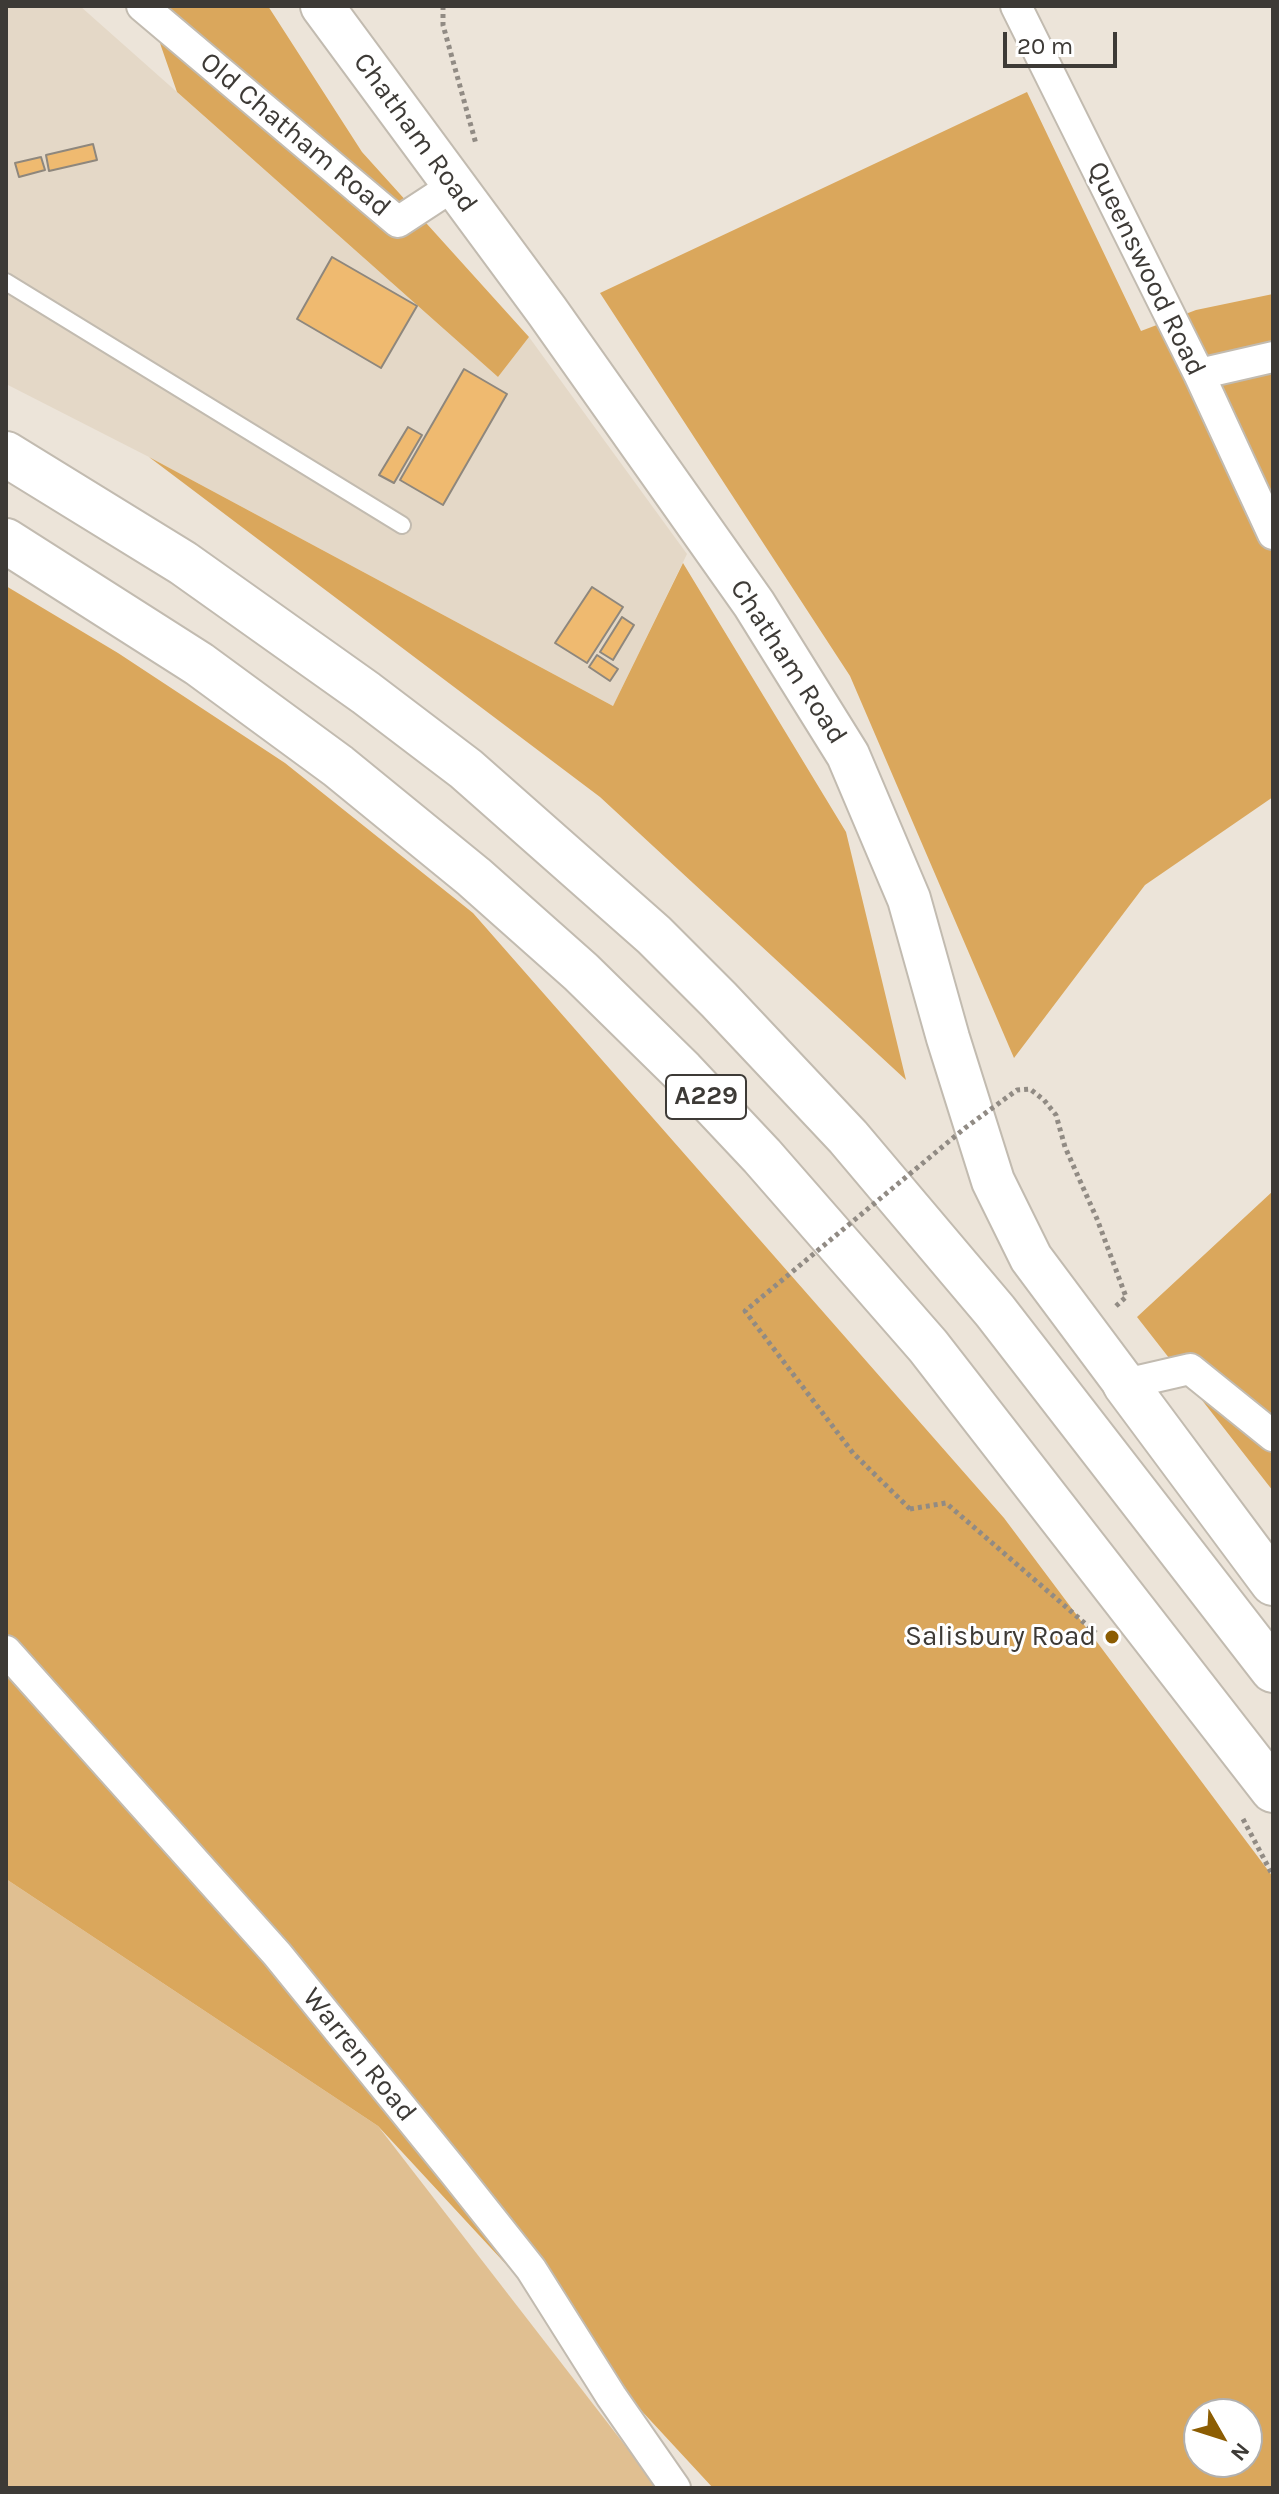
<!DOCTYPE html>
<style>
body{margin:0}
#map{position:relative;width:1279px;height:2494px;overflow:hidden;background:#ece4d9;font-family:Karla,sans-serif}
canvas{display:block}
.frame{position:absolute;inset:0;border:8px solid #3d3a36;pointer-events:none}
.north{position:absolute;left:1183px;top:2398px;width:80px;height:80px;box-sizing:border-box;background:#fff;border:2px solid #b1b0af;border-radius:50%;rotate:129deg;font-size:22px;font-weight:700;line-height:32px;text-align:center;color:#3d3a36}
.north::after{content:'';display:block;margin:auto;width:28px;height:36px;background:#8c5d03;clip-path:polygon(50% 0,100% 100%,50% 72%,0 100%)}
.scale{position:absolute;left:1003px;top:32px;width:114px;height:36px;box-sizing:border-box;border:4px solid #3d3a36;border-top:0;padding-left:10px;font-size:24px;line-height:28px;white-space:nowrap;color:#3d3a36;-webkit-text-stroke:6px #fff;paint-order:stroke}
</style>
<div id="map">
<canvas width="1279" height="2494"></canvas>
<div class="frame"></div>
<div class="north">N</div>
<div class="scale">20 m</div>
</div>
<script>
const c = document.querySelector('canvas').getContext('2d');
c.lineJoin = 'round';
function fillPath(path, color) {
  c.fillStyle = color;
  c.fill(path, 'evenodd');
}
function toPath(rows) {
  const path = new Path2D();
  for (const r of rows) {
    path.moveTo(r[0], r[1]);
    for (let i = 2; i < r.length; i += 2) path.lineTo(r[i], r[i + 1]);
  }
  return path;
}
function trace(path, color, width, dash) {
  c.strokeStyle = color;
  c.lineWidth = width;
  c.lineCap = dash ? 'butt' : 'round';
  c.setLineDash(dash || []);
  c.stroke(path);
}
function write(font, color, halo, rows, align = 'center') {
  c.font = font + ' Karla,sans-serif';
  c.lineWidth = 6;
  c.setLineDash([]);
  c.textBaseline = 'middle';
  c.strokeStyle = halo;
  c.fillStyle = color;
  for (const [text, x, y, turn = 0] of rows) {
    c.save();
    c.translate(x, y);
    c.rotate((+turn || 0) * Math.PI / 180);
    c.textAlign = isNaN(turn) ? turn : align;
    if (halo) c.strokeText(text, 0, 0);
    c.fillText(text, 0, 0);
    c.restore();
  }
}
fillPath(toPath([
 [6,6,80,6,498,377,529,337,687,554,613,706,149,457,6,384]
]), '#e4d8c7');
fillPath(toPath([
 [6,1879,378,2126,658,2488,6,2488]
]), '#e0bf91');
fillPath(toPath([
 [147,6,268,6,362,152,529,337,498,377,177,92],
 [1027,92,1141,331,1196,310,1273,294,1273,797,1145,885,1014,1058,850,676,600,293],
 [149,457,613,706,683,563,846,832,906,1080,600,797],
 [6,586,118,653,285,763,473,913,1004,1518,1273,1877,1273,2488,713,2488,378,2126,6,1879],
 [1199,2414,1247,2414,1247,2462,1199,2462],
 [1273,1191,1273,1491,1137,1317]
]), '#daa75c');
const building = toPath([
 [93,144,97,160,49,171,46,155,93,144],
 [41,157,45,170,19,177,15,163,41,157],
 [332,257,417,306,381,368,297,319,332,257],
 [464,369,507,394,443,505,400,480,464,369],
 [408,427,422,435,394,483,379,475,408,427],
 [592,587,623,607,587,663,555,643,592,587],
 [622,617,634,625,613,660,600,652,622,617],
 [597,655,618,669,610,681,589,667,597,655]
]);
fillPath(building, '#efba70');
trace(building, '#8e877d', 2);
const lane = toPath([
 [6,282,402,525]
]);
const street = toPath([
 [142,6,398,222,453,186],
 [1016,6,1199,374,1273,534],
 [1199,374,1273,357],
 [1125,1384,1190,1369,1273,1436],
 [6,1651,277,1954,454,2172,531,2269,611,2396,675,2488]
]);
const secondary = toPath([
 [322,6,547,311,754,604,848,755,909,899,948,1038,993,1181,1031,1258,1125,1384]
]);
const highway = toPath([
 [6,454,183,563,366,693,466,769,654,935,719,1000,848,1137,995,1311,1273,1670],
 [6,541,199,664,338,766,474,877,581,972,682,1071,762,1156,928,1346,1273,1790],
 [1125,1384,1273,1583]
]);
trace(lane, '#c2bbb0', 20);
trace(street, '#c2bbb0', 34);
trace(secondary, '#c2bbb0', 46);
trace(highway, '#c2bbb0', 48);
trace(toPath([
 [443,6,443,25,476,144],
 [1116,1306,1126,1297],
 [910,1509,946,1503,1096,1633],
 [1243,1819,1273,1876]
]), '#918b84', 5, [4, 4]);
trace(lane, '#fff', 16);
trace(street, '#fff', 30);
trace(secondary, '#fff', 42);
trace(highway, '#fff', 44);
trace(toPath([
 [910,1509,853,1453,745,1311,965,1128,1017,1090,1030,1089,1044,1100,1056,1115,1065,1147,1097,1219,1126,1297]
]), '#918b84', 5, [4, 4]);
for (const [x, y, r, color] of [
 [1112,1637,8,"#8c5d03"]
]) {
  const dot = new Path2D();
  dot.arc(x, y, r, 0, 2 * Math.PI);
  c.fillStyle = color;
  c.fill(dot);
  trace(dot, '#fff', 3);
}
for (const [x, y, w] of [
 [706,1097,80]
]) {
  const box = new Path2D();
  box.roundRect(x - w / 2, y - 22, w, 44, 6);
  c.fillStyle = '#fff';
  c.fill(box);
  trace(box, '#3d3a36', 2);
}
write('bold 26px', '#3d3a36', null, [
 ["A229",706,1097]
]);
write('28px', '#3d3a36', '#fff', [
 ["Chatham Road",415,133,54],
 ["Old Chatham Road",295,135,40],
 ["Queenswood Road",1146,269,64],
 ["Chatham Road",788,662,57],
 ["Warren Road",359,2055,51]
]);
write('28px', '#3d3a36', '#fff', [
 ["Salisbury Road",1096,1637]
], 'right');
</script>
